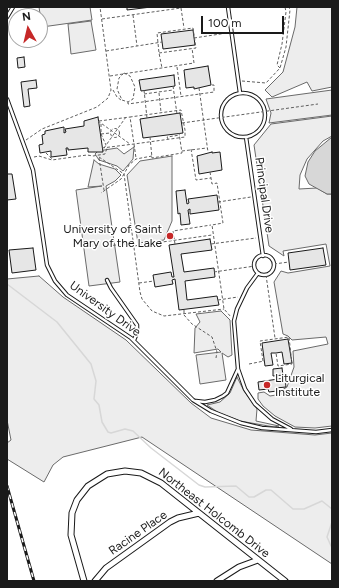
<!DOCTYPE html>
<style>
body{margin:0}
#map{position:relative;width:339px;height:588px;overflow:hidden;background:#fff;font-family:Figtree,sans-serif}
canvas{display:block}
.frame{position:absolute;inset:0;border:8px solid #1a1a1a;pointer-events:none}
.north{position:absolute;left:8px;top:8px;width:40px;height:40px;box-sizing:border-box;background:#fff;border:1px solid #a3a3a3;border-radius:50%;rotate:352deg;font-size:11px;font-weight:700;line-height:16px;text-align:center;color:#1a1a1a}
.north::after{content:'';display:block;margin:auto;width:14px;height:18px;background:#c62828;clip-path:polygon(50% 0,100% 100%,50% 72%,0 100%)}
.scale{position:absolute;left:201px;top:16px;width:83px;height:18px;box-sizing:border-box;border:2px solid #1a1a1a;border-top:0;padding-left:5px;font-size:12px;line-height:14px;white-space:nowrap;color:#1a1a1a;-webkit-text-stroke:3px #fff;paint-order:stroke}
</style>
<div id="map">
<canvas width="339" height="588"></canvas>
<div class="frame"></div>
<div class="north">N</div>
<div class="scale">100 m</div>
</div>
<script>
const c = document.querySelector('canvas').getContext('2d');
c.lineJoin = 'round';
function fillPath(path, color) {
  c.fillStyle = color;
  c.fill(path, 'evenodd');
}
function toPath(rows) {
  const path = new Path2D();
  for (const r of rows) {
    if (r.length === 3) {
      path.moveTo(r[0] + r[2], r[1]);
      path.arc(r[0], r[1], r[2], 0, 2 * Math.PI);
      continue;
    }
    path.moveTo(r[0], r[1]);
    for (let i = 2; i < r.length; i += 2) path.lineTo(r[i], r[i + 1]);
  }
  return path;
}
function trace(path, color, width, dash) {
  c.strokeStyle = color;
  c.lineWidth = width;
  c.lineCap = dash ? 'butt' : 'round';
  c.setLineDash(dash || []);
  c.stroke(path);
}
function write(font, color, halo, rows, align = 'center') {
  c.font = font + ' Figtree,sans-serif';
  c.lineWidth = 3;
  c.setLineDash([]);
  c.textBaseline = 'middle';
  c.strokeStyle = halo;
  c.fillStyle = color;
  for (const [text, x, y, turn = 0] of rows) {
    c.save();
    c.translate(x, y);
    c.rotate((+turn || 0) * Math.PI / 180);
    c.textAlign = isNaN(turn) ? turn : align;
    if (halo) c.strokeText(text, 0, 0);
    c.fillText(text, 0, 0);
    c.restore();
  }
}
const built = toPath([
 [39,7,90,7,92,20,42,27,39,7],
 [297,7,332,7,332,87,312,91,307,82,272,97,265,90,283,72,295,27,297,7],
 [91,21,96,50,71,54,68,24,91,21],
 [332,90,332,115,269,123,271,113,266,99,332,90],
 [332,116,332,136,323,141,307,159,300,175,299,189,317,188,327,194,332,194,332,426,315,428,295,427,275,416,263,406,258,399,258,393,264,392,270,396,282,394,282,390,287,387,294,367,293,351,328,344,326,337,292,340,288,336,283,334,274,282,281,271,288,273,330,266,326,244,283,251,284,256,269,246,254,145,271,124,332,116],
 [134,147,133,159,123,171,117,166,99,160,95,154,98,151,117,148,124,154,134,147],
 [172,156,172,221,164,240,138,243,127,175,140,161,172,156],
 [94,160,99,164,115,169,121,175,115,181,106,186,120,282,89,286,76,190,102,186,88,187,94,160],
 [39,276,63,297,126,340,191,403,211,418,251,430,315,435,332,433,332,564,142,437,63,457,53,465,44,482,7,459,7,443,11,440,7,420,7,279,39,276],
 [221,311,230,320,232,355,228,357,222,353,226,380,200,384,196,355,221,352,218,349,194,353,195,328,200,322,196,314,221,311],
 [237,377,244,391,257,409,256,421,279,426,274,427,240,421,219,413,207,405,220,402,230,393,237,377]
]);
fillPath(built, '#ededed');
trace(built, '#6a6a6a', 1);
const water = toPath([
 [332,137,332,194,327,194,309,184,305,176,308,162,315,151,332,137]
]);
fillPath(water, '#d7d7d7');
trace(water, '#6a6a6a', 1);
trace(toPath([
 [7,284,57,322,91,364,96,381,94,399,99,405,102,422,108,432,111,433,125,429,133,431,151,448,199,485,205,487,236,486,249,497,254,497,266,490,271,490,293,509,304,509,322,501,332,509],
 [332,522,327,537,332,548]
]), '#d7d7d7', 1.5);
const building = toPath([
 [127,7,151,7,127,10,127,7],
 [193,30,195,45,163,49,161,34,193,30],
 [24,57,25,67,18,68,17,58,24,57],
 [208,66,211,85,194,89,194,87,186,88,184,70,208,66],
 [174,75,175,86,141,91,139,80,174,75],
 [36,80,37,88,28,89,30,106,24,107,21,82,36,80],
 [180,113,183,133,143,138,140,119,180,113],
 [98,117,103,152,88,152,88,148,68,150,68,148,66,148,67,155,51,157,51,151,40,153,39,145,43,144,42,135,45,134,45,131,64,127,64,133,66,132,65,129,84,126,84,121,98,117],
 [212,152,212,153,220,152,222,170,199,174,197,156,212,152],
 [7,174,12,174,16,199,7,200,7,174],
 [185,190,187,204,189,203,188,199,217,195,219,210,190,214,190,209,188,210,190,224,181,225,180,213,178,214,176,191,185,190],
 [210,239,212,250,181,254,184,272,214,268,215,277,185,281,187,300,217,296,219,305,179,310,175,279,172,280,173,284,155,287,153,275,171,272,172,277,174,277,169,245,210,239],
 [33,248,36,270,12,273,9,250,33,248],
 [323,248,326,265,290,270,288,253,323,248],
 [288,339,292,363,284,364,282,352,276,353,271,353,273,365,265,366,262,343,288,339],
 [282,368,283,375,273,376,273,369,282,368],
 [285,378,286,387,276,388,277,391,269,392,268,389,259,390,258,382,285,378]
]);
fillPath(building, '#e6e6e6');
trace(building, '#1a1a1a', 1);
const service = toPath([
 [228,7,240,93],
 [7,17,13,7],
 [243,115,22],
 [7,99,33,170,47,265,55,281,67,295,131,338,193,400,211,411,241,423,262,428,316,432,332,430],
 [246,137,263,256],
 [264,265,10],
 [258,273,247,288,237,309,234,321,238,369,245,389,255,404,272,419,291,429],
 [107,280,111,288,137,325,137,333,134,340],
 [196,401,205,402,215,400,223,396,227,393,238,369]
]);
const minor = toPath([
 [84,581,71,535,72,513,77,500,88,486,107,474,125,471,141,473,161,483,285,581],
 [95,581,106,568,170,522,178,518,199,513],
 [217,581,239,567,258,560]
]);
trace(service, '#1a1a1a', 4.5);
trace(minor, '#1a1a1a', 7);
trace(toPath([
 [181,8,184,28],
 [133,15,137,46],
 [102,19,181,8],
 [194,38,227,33],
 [106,51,162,42],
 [159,53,196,48,193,28,157,33,159,53,162,68],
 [177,67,181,96],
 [280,68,277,65,282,44,286,12,285,7],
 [124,73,130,76,135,87,133,99,128,102,122,100,117,89,119,78,124,73],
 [110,76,194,63,192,48],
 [242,81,266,83,280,68,286,47,290,10,289,7],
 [173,86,177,114],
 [199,88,208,152],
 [113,90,117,97,121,100],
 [144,90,147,118],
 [159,93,161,112],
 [144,94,173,90],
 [128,102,128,104,214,92,214,85,210,85],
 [98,121,130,144],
 [99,121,130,117],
 [182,123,318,104],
 [101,124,101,134,106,145],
 [115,133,4.5],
 [101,134,110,133],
 [150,137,152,158,182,153,179,133],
 [168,139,167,137,180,135],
 [26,140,42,129,97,107,108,98,111,90,100,7],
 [102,148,134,144,185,137,185,130,181,110,130,117,134,144,136,158],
 [104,148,126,117],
 [191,149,196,180,211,178],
 [182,151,207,148],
 [46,153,52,159],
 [152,156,136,159,129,165,124,174,140,292,142,299,152,311,164,316,224,309],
 [34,157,39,156,52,160,87,155,93,156,105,154,107,148],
 [99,157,124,174,121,179,101,193],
 [99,158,104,190],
 [210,172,212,184,217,183,223,223,212,225,224,309,231,317],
 [218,202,251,197],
 [175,244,173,231,211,225],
 [211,244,256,238],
 [108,246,132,243],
 [134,246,212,235],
 [274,264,289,262],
 [214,272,255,266],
 [266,275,275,338],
 [139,283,154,281],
 [218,300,238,297],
 [184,310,184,315,192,324,212,337,217,352,216,358],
 [263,361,260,341,289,337,292,364,278,366,276,353],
 [249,364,264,361]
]), '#5f5f5f', 1, [3, 2]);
trace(service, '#fff', 2.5);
trace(minor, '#fff', 5);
const rail = toPath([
 [7,486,34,581]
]);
trace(rail, '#1a1a1a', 3);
trace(rail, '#fff', 1.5, [4.5]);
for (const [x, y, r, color] of [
 [170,236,4,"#c62828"],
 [267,385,4,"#c62828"]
]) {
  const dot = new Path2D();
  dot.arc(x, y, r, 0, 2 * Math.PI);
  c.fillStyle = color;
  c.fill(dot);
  trace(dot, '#fff', 1.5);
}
write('12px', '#1a1a1a', '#fff', [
 ["Principal Drive",264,195,82],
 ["University Drive",105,309,36],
 ["Northeast Holcomb Drive",214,513,38],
 ["Racine Place",138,533,-35]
]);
write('12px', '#1a1a1a', '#fff', [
 ["University of Saint",162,229],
 ["Mary of the Lake",162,243],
 ["Liturgical",275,378,"left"],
 ["Institute",275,392,"left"]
], 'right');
</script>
